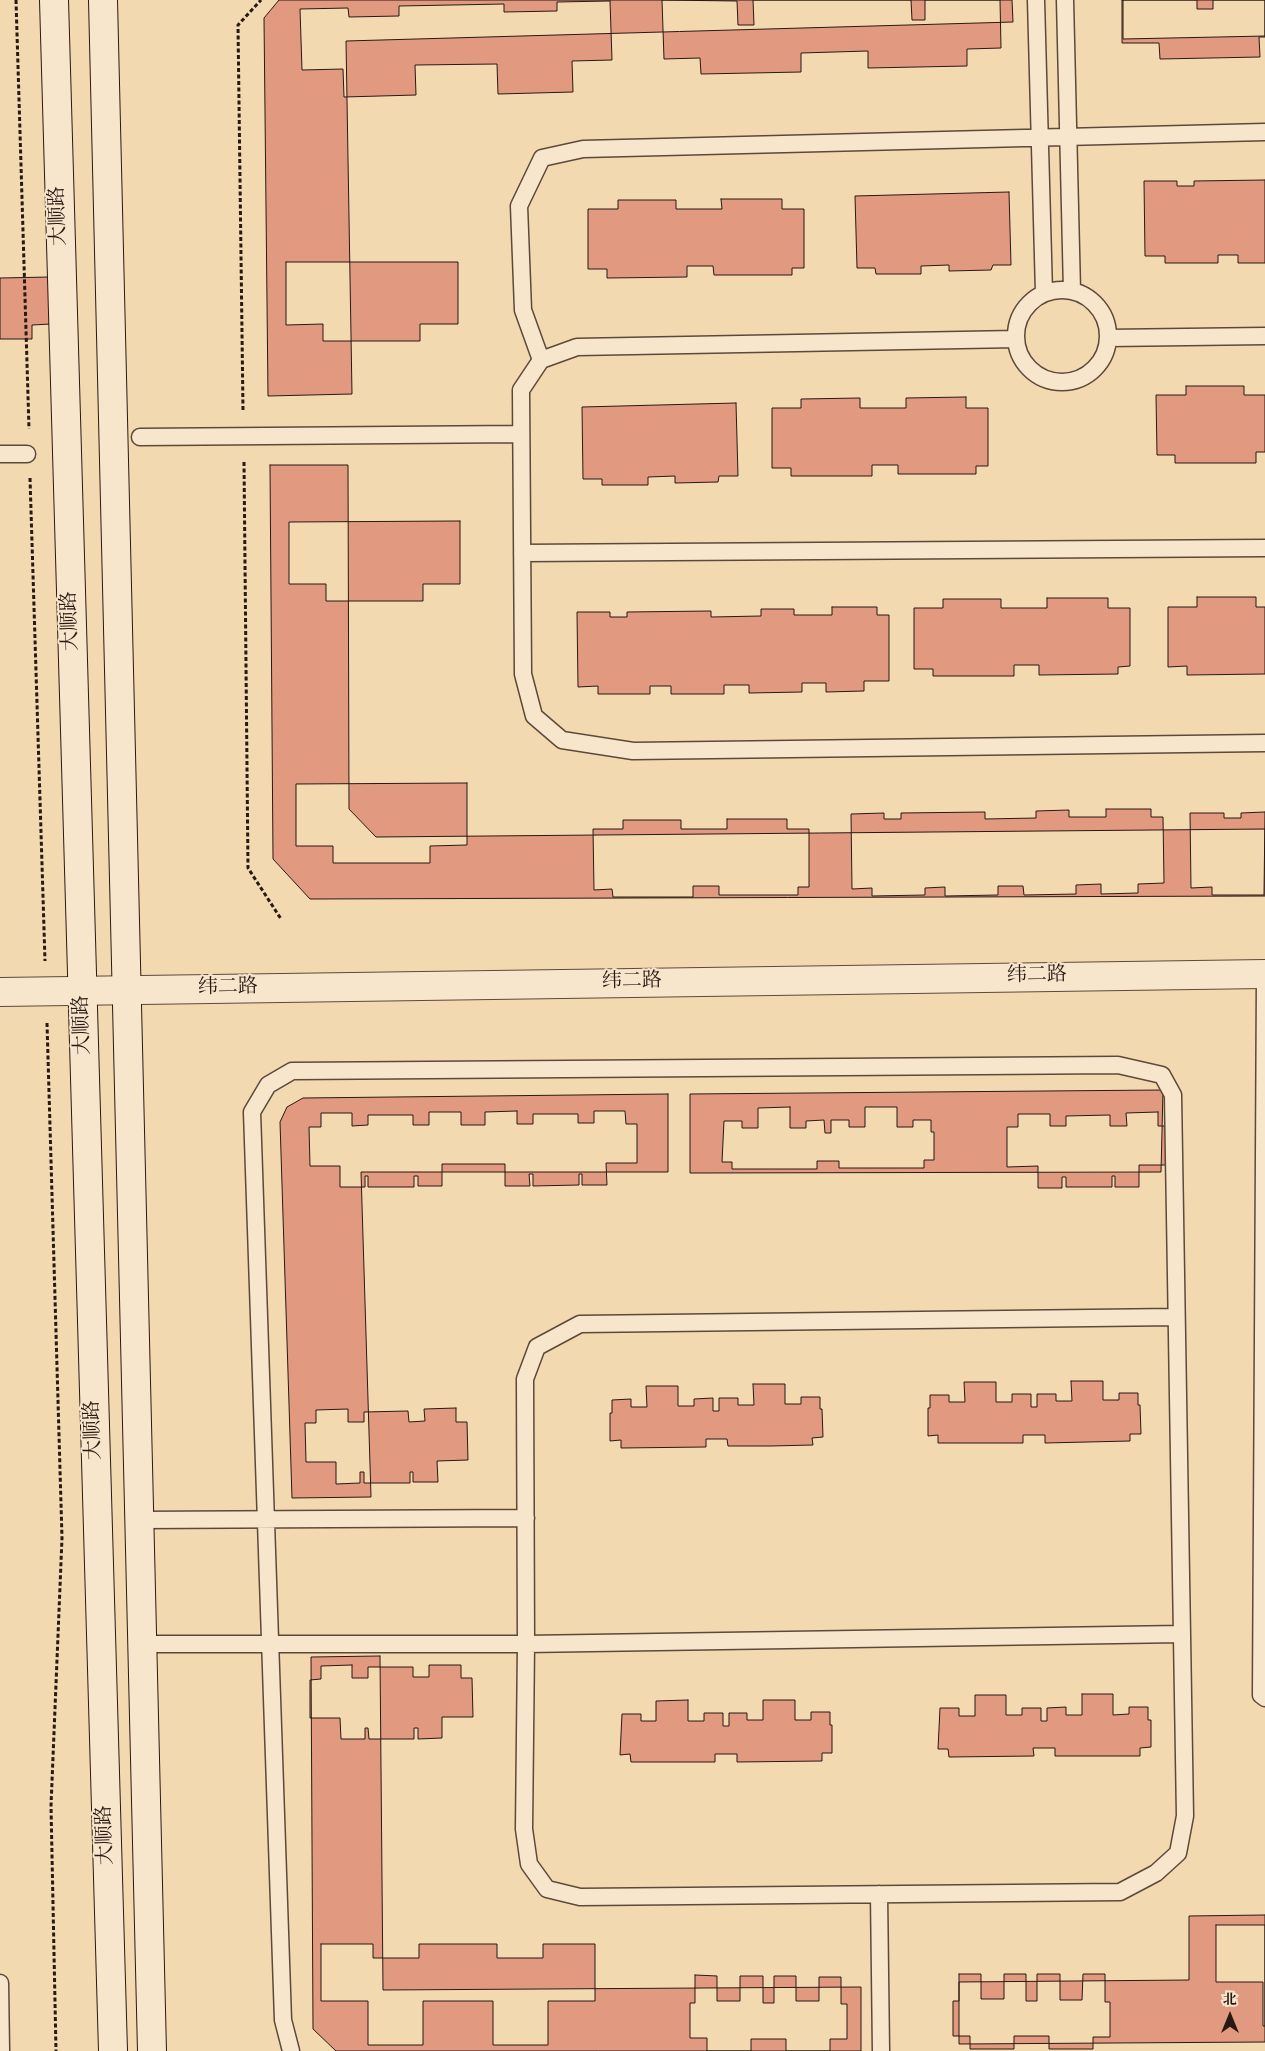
<!DOCTYPE html>
<meta charset="utf-8">
<style>
body{margin:0}
#map{position:relative;width:1265px;height:2051px;overflow:hidden;background:#f3d9b0;font-family:"Sorts Mill Goudy","Noto Serif SC",serif}
canvas{display:block}
.north{position:absolute;left:1205px;top:1991px;width:50px;height:50px;-webkit-text-stroke:4px #f7e6cc;paint-order:stroke;rotate:0deg;font-size:14px;font-weight:700;line-height:20px;text-align:center;color:#291913}
.north::after{content:'';display:block;margin:auto;width:18px;height:22px;background:#291913;clip-path:polygon(50% 0,100% 100%,50% 72%,0 100%)}
</style>
<div id="map">
<canvas width="1265" height="2051"></canvas>
<div class="north">北</div>
</div>
<script>
const c = document.querySelector('canvas').getContext('2d');
c.lineJoin = 'round';
function fillPath(path, color) {
  c.fillStyle = color;
  c.fill(path, 'evenodd');
}
function toPath(rows) {
  const path = new Path2D();
  for (const r of rows) {
    if (r.length === 3) {
      path.moveTo(r[0] + r[2], r[1]);
      path.arc(r[0], r[1], r[2], 0, 2 * Math.PI);
      continue;
    }
    path.moveTo(r[0], r[1]);
    for (let i = 2; i < r.length; i += 2) path.lineTo(r[i], r[i + 1]);
  }
  return path;
}
function trace(path, color, width, dash) {
  c.strokeStyle = color;
  c.lineWidth = width;
  c.lineCap = dash ? 'butt' : 'round';
  c.setLineDash(dash || []);
  c.stroke(path);
}
function write(font, color, halo, rows, align = 'center') {
  c.font = font + ' "Sorts Mill Goudy","Noto Serif SC",serif';
  c.lineWidth = 4;
  c.setLineDash([]);
  c.textBaseline = 'middle';
  c.strokeStyle = halo;
  c.fillStyle = color;
  for (const [text, x, y, turn = 0] of rows) {
    c.save();
    c.translate(x, y);
    c.rotate((+turn || 0) * Math.PI / 180);
    c.textAlign = isNaN(turn) ? turn : align;
    if (halo) c.strokeText(text, 0, 0);
    c.fillText(text, 0, 0);
    c.restore();
  }
}
const building = toPath([
 [279,0,1012,0,1013,22,346,41,352,394,268,396,264,18,279,0],
 [662,0,737,1,738,25,754,25,753,0,911,0,912,20,925,20,925,0,1000,0,1001,48,967,49,967,66,868,68,868,51,801,53,801,72,701,74,700,58,664,59,662,0],
 [1122,0,1197,0,1197,9,1213,9,1213,0,1265,0,1265,37,1259,37,1260,57,1160,59,1159,43,1122,43,1122,0],
 [1123,0,1265,0,1265,36,1123,39,1123,0],
 [610,1,612,60,572,61,573,92,498,94,497,64,415,65,416,95,344,97,343,69,302,70,300,9,348,8,349,17,399,16,399,6,504,4,504,12,557,11,557,2,610,1],
 [1265,180,1265,263,1238,263,1238,255,1218,255,1218,263,1165,263,1165,256,1145,256,1144,181,1177,181,1177,186,1194,186,1194,181,1265,180],
 [1009,192,1011,265,993,265,991,270,949,271,949,265,921,266,921,274,876,274,875,268,857,268,855,196,1009,192],
 [721,199,782,199,782,209,804,209,804,268,792,268,792,275,714,275,713,266,687,266,687,277,607,278,607,269,588,269,588,209,618,209,618,200,676,200,676,209,722,209,721,199],
 [286,262,458,262,458,324,420,324,420,341,323,341,323,324,286,325,286,262],
 [50,277,51,324,32,325,32,339,0,339,0,278,50,277],
 [1186,386,1244,386,1244,395,1265,395,1265,452,1256,452,1256,463,1175,463,1175,455,1157,455,1156,395,1186,395,1186,386],
 [966,397,966,408,988,408,988,466,976,466,976,474,898,474,898,465,872,465,872,476,791,476,791,468,772,468,772,408,801,408,801,399,860,398,860,408,906,408,906,398,966,397],
 [736,403,738,476,719,476,718,482,675,483,675,476,648,477,648,485,602,485,602,479,583,479,582,407,736,403],
 [270,465,348,465,349,809,376,837,1265,829,1265,896,310,899,273,859,270,465],
 [460,521,460,584,423,584,423,601,326,601,326,584,289,584,289,522,460,521],
 [1197,597,1256,597,1256,607,1265,607,1265,674,1187,675,1187,666,1168,667,1168,607,1197,607,1197,597],
 [1047,598,1108,598,1108,608,1130,608,1130,666,1118,667,1118,674,1039,675,1039,665,1014,665,1014,676,933,676,933,669,914,669,914,608,943,608,943,599,1001,599,1001,608,1047,608,1047,598],
 [832,607,877,607,877,615,889,615,889,681,864,681,864,691,826,692,826,683,802,683,802,692,749,693,749,685,724,685,724,694,671,694,671,686,650,686,650,694,598,694,598,686,578,687,577,612,610,612,610,617,627,617,627,612,711,611,711,617,761,616,761,609,794,609,794,615,832,615,832,607],
 [467,783,467,845,430,846,430,863,333,863,333,846,296,846,296,784,467,783],
 [1106,809,1151,809,1151,817,1163,817,1164,883,1138,884,1138,893,1101,894,1101,884,1076,885,1076,894,1024,895,1023,886,998,886,998,895,945,896,945,887,925,888,925,895,872,896,872,888,852,889,851,814,884,813,884,819,901,819,901,813,985,812,985,819,1036,818,1036,811,1069,810,1069,817,1106,817,1106,809],
 [1265,812,1264,895,1212,895,1212,887,1191,888,1190,813,1224,813,1224,818,1241,818,1241,813,1265,812],
 [727,819,787,819,787,829,809,829,809,887,798,887,798,895,719,895,719,886,693,886,693,897,613,897,612,889,594,890,593,829,623,829,623,820,681,820,681,829,727,829,727,819],
 [1163,1090,1161,1172,690,1173,690,1094,1163,1090],
 [668,1094,668,1172,361,1172,371,1497,292,1498,280,1122,287,1107,303,1098,668,1094],
 [790,1107,790,1128,806,1128,806,1121,824,1120,825,1133,831,1133,831,1120,849,1120,849,1127,865,1127,865,1107,897,1107,897,1127,913,1127,913,1120,931,1120,931,1132,934,1132,934,1160,924,1160,924,1168,839,1168,839,1161,817,1161,817,1169,732,1169,732,1162,722,1162,724,1121,742,1121,742,1128,758,1128,758,1108,790,1107],
 [517,1111,517,1124,533,1124,533,1114,578,1114,578,1123,594,1123,594,1111,625,1111,626,1124,637,1124,637,1163,606,1163,607,1185,582,1185,582,1174,579,1174,579,1185,533,1186,533,1174,529,1174,530,1186,505,1186,505,1164,442,1164,442,1186,418,1186,418,1176,414,1176,414,1187,368,1187,368,1176,365,1176,365,1187,340,1187,340,1166,310,1166,309,1127,321,1127,321,1113,352,1113,352,1126,368,1125,368,1115,413,1115,413,1125,429,1125,429,1112,461,1112,461,1125,485,1125,485,1112,517,1111],
 [1158,1112,1158,1126,1169,1126,1170,1165,1139,1165,1139,1187,1115,1187,1115,1176,1112,1176,1112,1187,1066,1187,1066,1177,1062,1177,1062,1188,1038,1188,1038,1166,1007,1167,1007,1127,1018,1127,1018,1114,1050,1114,1050,1126,1066,1126,1066,1116,1110,1115,1110,1126,1127,1126,1126,1113,1158,1112],
 [1071,1381,1103,1381,1103,1400,1119,1400,1119,1393,1138,1393,1138,1405,1140,1405,1141,1434,1130,1434,1130,1441,1045,1443,1045,1435,1023,1435,1023,1443,938,1443,938,1435,928,1436,928,1408,930,1408,930,1395,949,1395,949,1402,965,1402,964,1382,996,1382,996,1402,1012,1402,1012,1394,1031,1394,1031,1407,1037,1407,1037,1394,1056,1394,1056,1401,1072,1401,1071,1381],
 [753,1384,785,1384,785,1404,801,1404,801,1397,820,1397,820,1409,822,1409,823,1437,812,1438,813,1445,771,1446,728,1446,727,1439,706,1439,706,1447,621,1448,621,1440,610,1441,610,1413,612,1413,612,1400,631,1399,631,1407,647,1407,646,1386,678,1386,678,1406,694,1406,694,1399,713,1398,713,1411,719,1411,719,1398,738,1398,738,1405,754,1405,753,1384],
 [456,1408,456,1422,467,1422,468,1460,437,1461,438,1482,413,1482,413,1472,410,1472,410,1483,364,1483,364,1472,360,1472,360,1483,336,1484,336,1462,306,1462,305,1423,316,1423,316,1410,348,1409,348,1422,364,1422,364,1412,408,1411,409,1422,425,1421,424,1409,456,1408],
 [380,1656,383,1990,861,1987,861,2051,336,2051,313,2029,311,1657,380,1656],
 [352,1665,352,1678,368,1678,368,1667,413,1667,413,1677,429,1677,429,1665,461,1665,461,1678,472,1678,473,1717,442,1717,442,1738,418,1739,418,1728,414,1728,414,1739,369,1739,368,1728,365,1728,365,1739,341,1739,340,1718,310,1718,310,1680,321,1679,321,1666,352,1665],
 [1082,1694,1113,1694,1113,1715,1129,1714,1129,1707,1148,1707,1148,1720,1151,1720,1151,1747,1140,1748,1140,1756,1055,1756,1055,1748,1033,1748,1034,1756,949,1757,948,1749,938,1749,940,1708,959,1708,959,1716,975,1716,975,1695,1006,1695,1006,1715,1022,1715,1022,1708,1041,1708,1041,1721,1047,1721,1047,1708,1066,1707,1066,1715,1082,1715,1082,1694],
 [688,1700,688,1721,704,1721,704,1713,723,1713,723,1726,729,1726,729,1713,747,1713,747,1720,763,1720,763,1700,795,1700,795,1720,811,1720,811,1712,830,1712,830,1725,832,1725,832,1753,822,1753,822,1761,737,1762,737,1754,715,1754,715,1762,631,1762,630,1754,620,1755,622,1714,641,1714,641,1721,656,1721,656,1701,688,1700],
 [1265,1915,1265,2042,959,2044,959,1982,1189,1980,1189,1916,1265,1915],
 [1216,1925,1265,1925,1265,2026,1263,2026,1263,1982,1216,1982,1216,1925],
 [321,1944,373,1944,373,1958,419,1958,419,1944,497,1944,497,1958,543,1958,543,1944,595,1944,595,2001,548,2001,548,2045,493,2045,493,2001,423,2001,423,2045,368,2045,368,2001,321,2001,321,1944],
 [959,1974,981,1974,981,1999,1004,1999,1004,1974,1026,1974,1026,2001,1037,2001,1037,1974,1060,1974,1060,2000,1082,2000,1083,1974,1105,1974,1105,2002,1110,2002,1110,2037,1093,2037,1093,2049,1049,2049,1049,2036,1014,2036,1014,2049,970,2049,970,2036,953,2036,953,2001,959,2001,959,1974],
 [695,1975,717,1976,717,2001,740,2001,740,1976,763,1976,763,2003,774,2003,774,1976,796,1976,796,2001,819,2001,819,1977,841,1977,841,2004,847,2004,847,2039,830,2039,830,2051,786,2051,786,2039,751,2039,751,2051,707,2051,707,2038,690,2038,690,2003,695,2003,695,1975]
]);
fillPath(building, '#e19980');
trace(building, '#291913', 1);
const lane = toPath([
 [1036,0,1044,293],
 [1065,0,1072,291],
 [1062,336,46],
 [1108,338,1265,336],
 [1016,339,577,347,541,360,521,390,523,674,534,716,562,740,633,751,1265,743],
 [541,360,523,310,519,206,542,158,583,149,1265,132],
 [140,437,521,434],
 [0,454,27,454],
 [522,553,1265,548],
 [1265,976,1261,1695,1265,1698],
 [139,1520,526,1518],
 [142,1644,526,1644,1181,1634],
 [879,1894,881,2051],
 [0,1983,1,2051],
 [291,2051,283,2020,252,1112,268,1085,292,1071,1118,1065,1162,1075,1173,1095,1185,1816,1178,1853,1156,1873,1120,1892,580,1897,547,1889,529,1864,524,1829,526,1644,525,1379,537,1347,580,1324,1176,1317]
]);
const street = toPath([
 [0,992,1265,974]
]);
const secondary = toPath([
 [54,0,113,2051],
 [103,0,152,2051]
]);
trace(lane, '#5c493a', 19);
trace(street, '#5c493a', 30);
trace(secondary, '#291913', 30);
trace(toPath([
 [16,0,29,429],
 [243,410,238,25,261,0],
 [244,462,248,868,281,919],
 [30,478,45,961],
 [47,1023,62,1538,51,1806,56,2051]
]), '#291913', 3, [4, 2.5]);
trace(lane, '#f7e6cc', 16);
trace(street, '#f7e6cc', 28);
trace(secondary, '#f7e6cc', 28);
write('20px', '#291913', '#f7e6cc', [
 ["大顺路",60,216,-92],
 ["大顺路",72,621,-92],
 ["纬二路",1037,977,-1],
 ["纬二路",632,983,-1],
 ["纬二路",228,989,-1],
 ["大顺路",84,1025,-92],
 ["大顺路",95,1430,-92],
 ["大顺路",107,1835,-92]
]);
</script>
